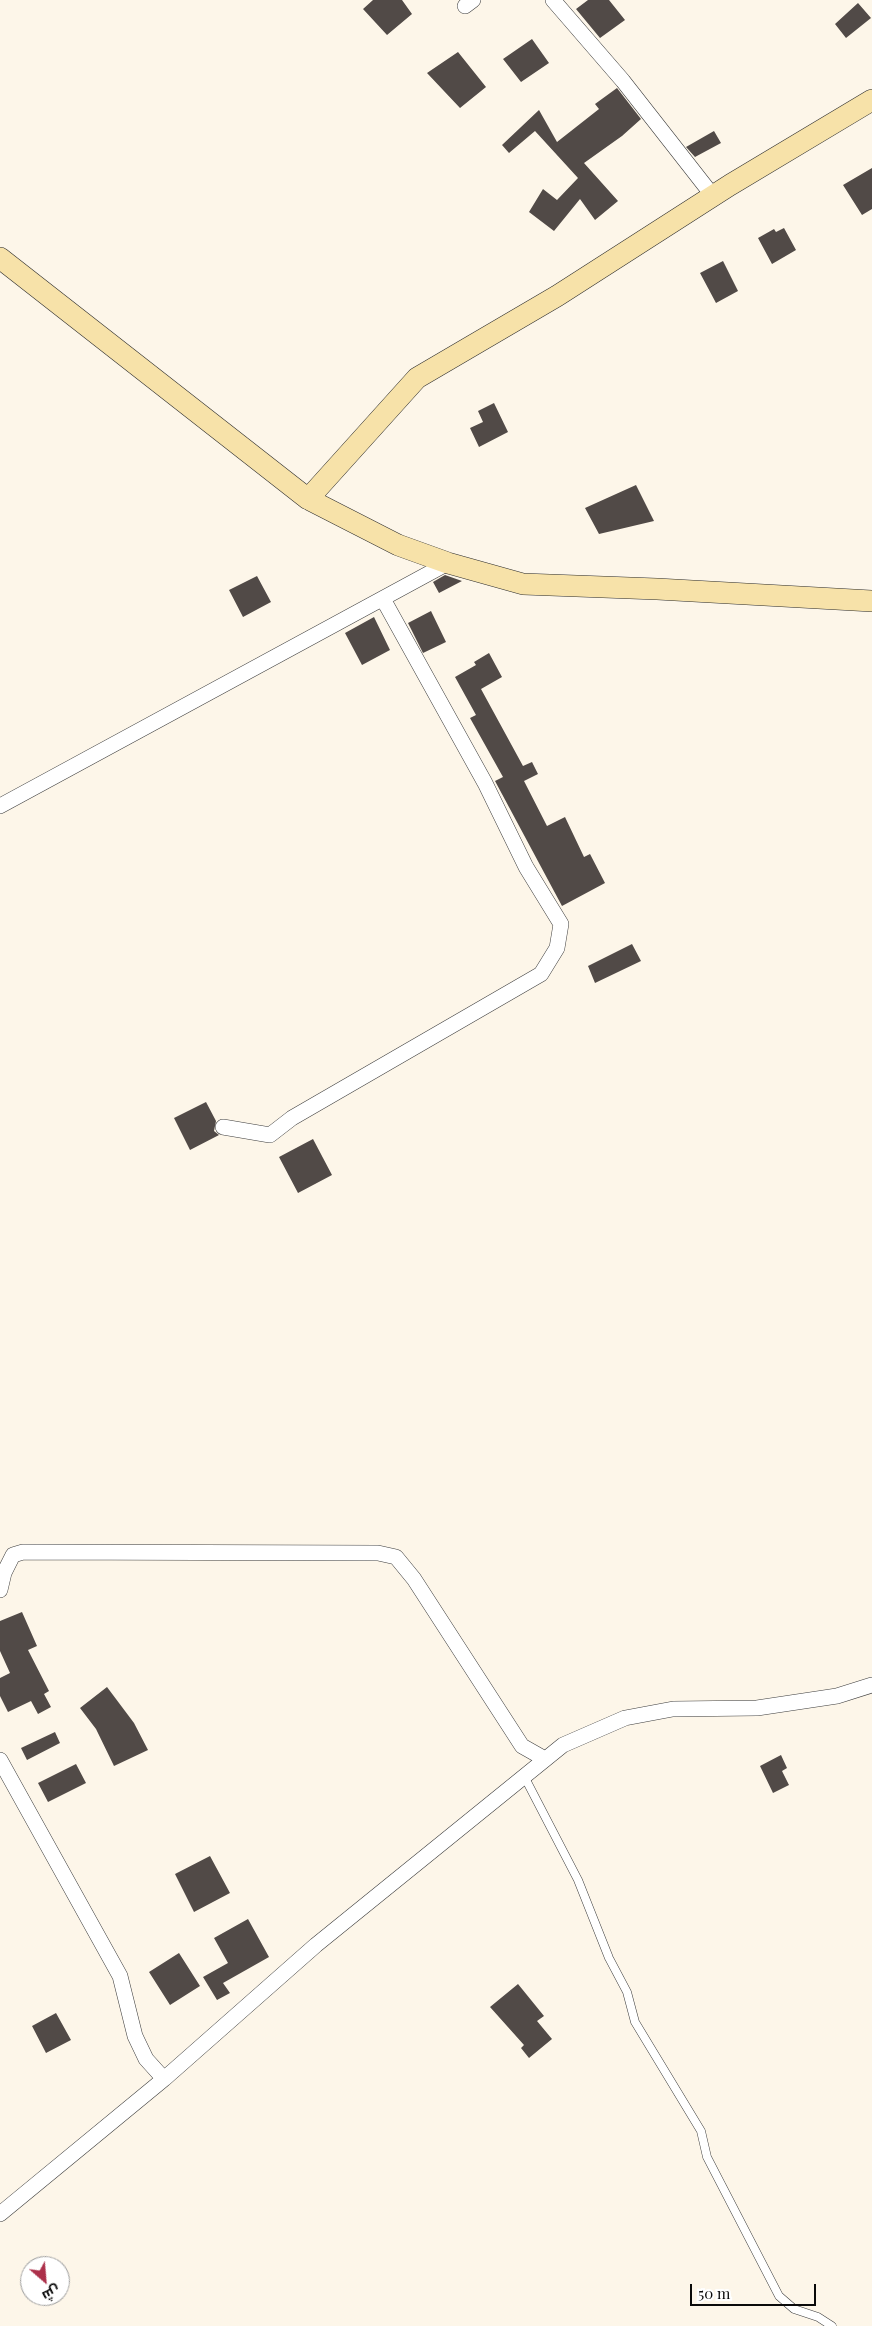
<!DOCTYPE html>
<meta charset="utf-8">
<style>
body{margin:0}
#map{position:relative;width:872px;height:2326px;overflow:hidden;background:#fdf6e9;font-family:"Playfair Display",Cairo,serif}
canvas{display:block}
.north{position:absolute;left:20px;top:2256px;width:50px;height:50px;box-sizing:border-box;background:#fff;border:1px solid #9d9d9d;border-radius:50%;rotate:153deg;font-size:14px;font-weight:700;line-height:20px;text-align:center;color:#0a0a0a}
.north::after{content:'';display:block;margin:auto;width:18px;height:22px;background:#ac304a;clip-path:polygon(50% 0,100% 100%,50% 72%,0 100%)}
.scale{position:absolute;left:690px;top:2284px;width:126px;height:22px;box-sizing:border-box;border:2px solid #0a0a0a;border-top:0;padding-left:6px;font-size:15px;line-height:18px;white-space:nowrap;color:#0a0a0a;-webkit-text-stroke:4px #fff;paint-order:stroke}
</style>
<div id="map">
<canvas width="872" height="2326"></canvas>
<div class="north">ش</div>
<div class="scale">50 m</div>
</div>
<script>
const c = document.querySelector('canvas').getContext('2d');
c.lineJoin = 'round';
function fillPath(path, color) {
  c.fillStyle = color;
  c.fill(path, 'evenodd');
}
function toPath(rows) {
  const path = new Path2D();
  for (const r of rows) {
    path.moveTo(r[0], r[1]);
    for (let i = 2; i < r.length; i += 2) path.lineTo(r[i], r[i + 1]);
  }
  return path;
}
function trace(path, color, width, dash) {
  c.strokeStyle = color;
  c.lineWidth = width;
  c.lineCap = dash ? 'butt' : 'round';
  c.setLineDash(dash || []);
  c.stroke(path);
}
fillPath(toPath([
 [373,0,402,0,412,14,387,35,363,9],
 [588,0,609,0,625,20,600,38,576,9],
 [858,3,871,18,846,38,835,24],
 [532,39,549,63,521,82,503,59],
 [458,52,486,87,460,108,427,73],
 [617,88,641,119,622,136,584,163,618,201,595,220,580,199,554,231,529,212,543,189,557,200,578,178,535,131,509,153,502,145,539,110,557,142,599,109,595,104],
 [714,131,721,143,695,157,686,147],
 [872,168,872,209,862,215,843,185],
 [784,228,796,250,772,264,758,238,774,229,776,232],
 [723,261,738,291,716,303,700,273],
 [494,403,508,432,479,447,470,428,483,422,478,411],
 [636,485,654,521,599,534,585,508],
 [445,575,462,581,439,593,433,582],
 [257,576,271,602,243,617,229,590],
 [431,611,446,642,423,653,408,623],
 [374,617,390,650,362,665,345,633],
 [489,653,502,677,481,689,523,766,532,762,538,774,524,781,547,826,565,817,584,857,590,854,605,883,562,906,495,781,503,777,470,718,476,715,455,677,476,665,474,662],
 [632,944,641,961,595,983,588,966],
 [206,1102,216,1121,214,1131,219,1135,190,1150,174,1118],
 [313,1139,332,1175,298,1193,279,1157],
 [22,1612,37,1646,28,1650,49,1691,44,1694,51,1707,38,1714,31,1701,8,1712,0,1696,0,1678,10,1673,0,1651,0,1621],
 [107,1687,134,1723,148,1750,114,1766,96,1729,80,1708],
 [55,1732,60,1743,27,1760,21,1748],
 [781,1755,787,1768,782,1771,789,1785,773,1793,760,1766],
 [76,1764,86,1783,48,1802,38,1783],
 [210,1856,230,1893,194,1912,175,1874],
 [248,1919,269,1957,223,1983,230,1993,217,2000,203,1977,228,1963,214,1938],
 [179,1953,200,1986,170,2005,149,1972],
 [518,1984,544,2016,537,2021,552,2039,529,2058,521,2048,524,2045,490,2007],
 [56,2013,71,2040,46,2053,32,2026]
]), '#514a47');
const lane = toPath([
 [524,1776,578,1880,609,1958,627,1992,635,2022,701,2131,707,2157,779,2296,794,2309,818,2317,832,2326]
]);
const street = toPath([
 [553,0,623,81,713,196],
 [465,6,473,0],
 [0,806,448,563],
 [223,1127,270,1135,292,1118,541,974,557,948,561,924,526,867,485,783,383,599],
 [0,1590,4,1573,13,1555,23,1552,378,1553,396,1557,414,1579,522,1746,545,1759],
 [0,1760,120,1976,135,2036,146,2059,164,2079],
 [0,2214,164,2079,316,1945,563,1745,625,1718,673,1709,757,1708,837,1696,872,1685]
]);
const secondary = toPath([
 [0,258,308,499,398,545,448,563,523,584,657,589,872,601],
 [308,499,417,378,557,296,730,185,872,100]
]);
trace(lane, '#3d3d3d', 9);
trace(street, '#3d3d3d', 16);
trace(secondary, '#2c2c2c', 22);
trace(lane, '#fff', 8);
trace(street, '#fff', 15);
trace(secondary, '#f7e2a9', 21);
</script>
